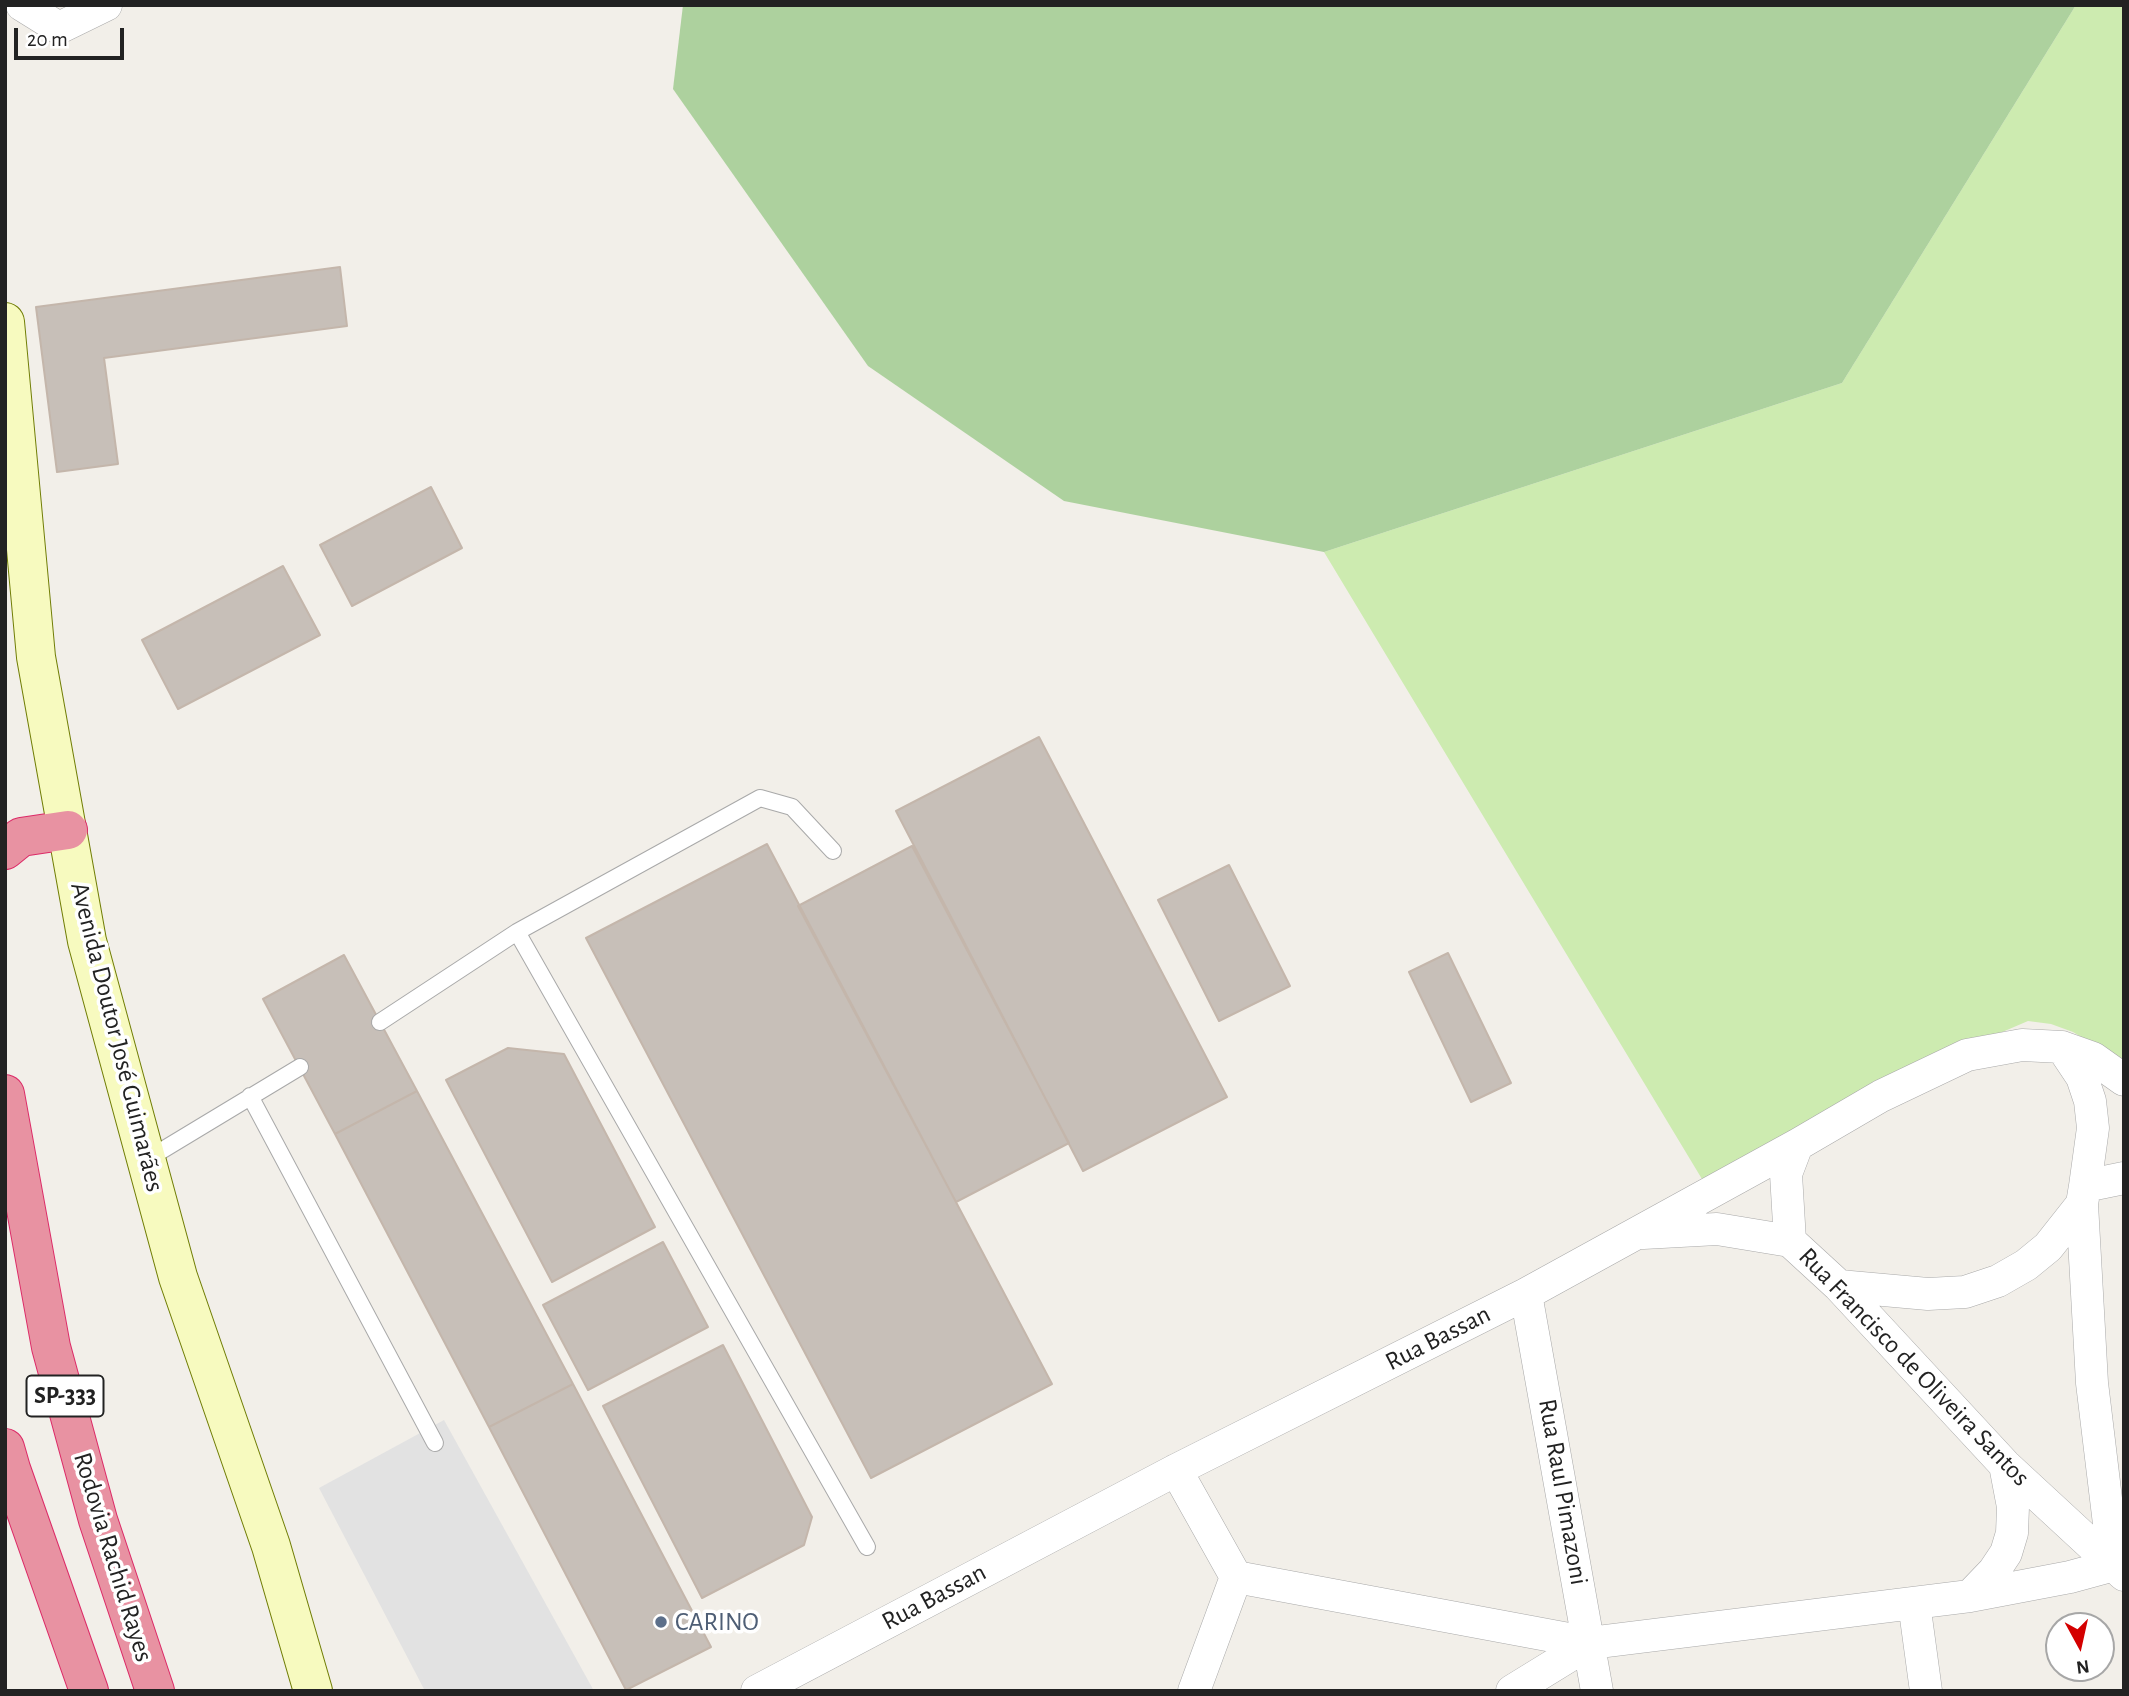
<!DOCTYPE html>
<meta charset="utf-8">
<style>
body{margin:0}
#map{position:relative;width:2129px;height:1696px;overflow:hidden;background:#f2efe9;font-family:"Alegreya Sans",sans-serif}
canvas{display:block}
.frame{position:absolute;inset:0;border:7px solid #222;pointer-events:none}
.north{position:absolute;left:2045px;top:1612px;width:70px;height:70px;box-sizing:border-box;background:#fff;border:2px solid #a7a7a7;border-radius:50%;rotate:172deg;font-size:19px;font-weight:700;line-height:28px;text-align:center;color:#222}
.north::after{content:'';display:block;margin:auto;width:24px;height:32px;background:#d40000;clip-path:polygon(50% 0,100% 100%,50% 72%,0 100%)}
.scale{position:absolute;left:14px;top:28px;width:110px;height:32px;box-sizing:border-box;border:4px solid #222;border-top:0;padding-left:9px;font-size:21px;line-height:24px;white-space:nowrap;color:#222;-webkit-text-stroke:5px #fff;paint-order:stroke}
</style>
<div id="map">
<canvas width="2129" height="1696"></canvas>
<div class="frame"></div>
<div class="north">N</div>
<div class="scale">20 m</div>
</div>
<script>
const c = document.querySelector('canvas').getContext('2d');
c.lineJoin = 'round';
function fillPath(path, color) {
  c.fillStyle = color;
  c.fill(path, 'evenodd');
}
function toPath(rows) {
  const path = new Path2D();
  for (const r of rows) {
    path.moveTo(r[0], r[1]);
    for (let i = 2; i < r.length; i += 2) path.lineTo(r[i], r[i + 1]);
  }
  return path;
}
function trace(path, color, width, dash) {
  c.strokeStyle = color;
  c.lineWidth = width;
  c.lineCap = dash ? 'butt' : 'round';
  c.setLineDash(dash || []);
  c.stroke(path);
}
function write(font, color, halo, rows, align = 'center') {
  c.font = font + ' "Alegreya Sans",sans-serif';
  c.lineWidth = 7;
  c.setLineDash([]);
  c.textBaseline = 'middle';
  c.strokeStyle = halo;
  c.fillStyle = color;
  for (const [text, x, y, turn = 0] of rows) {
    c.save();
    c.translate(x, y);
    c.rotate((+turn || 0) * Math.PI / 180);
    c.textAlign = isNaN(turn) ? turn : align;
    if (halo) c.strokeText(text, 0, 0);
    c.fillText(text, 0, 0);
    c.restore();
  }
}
fillPath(toPath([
 [2076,5,2124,5,2124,1063,2073,1032,2051,1024,2028,1021,1993,1036,1708,1189,1324,552,1842,383]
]), '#cdebb0');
fillPath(toPath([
 [683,5,2076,5,1842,383,1324,552,1064,501,868,366,673,89]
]), '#add19e');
fillPath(toPath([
 [444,1420,594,1691,425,1691,319,1488]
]), '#e2e2e2');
const building = toPath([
 [340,267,347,326,104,358,118,464,57,472,36,307,340,267],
 [431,487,462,548,352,606,320,545,431,487],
 [283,566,320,635,178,709,142,640,283,566],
 [1039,737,1227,1097,1083,1171,896,811,1039,737],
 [767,844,1052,1384,871,1478,586,938,767,844],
 [912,846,1069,1143,956,1202,798,906,912,846],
 [1229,865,1290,986,1219,1021,1158,900,1229,865],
 [1448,953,1511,1083,1471,1102,1409,972,1448,953],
 [344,955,417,1091,335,1134,263,999,344,955],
 [508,1048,564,1054,655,1227,552,1282,446,1080,508,1048],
 [417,1091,573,1384,489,1427,335,1134,417,1091],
 [663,1242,708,1327,588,1390,543,1305,663,1242],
 [723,1345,812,1517,804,1545,702,1598,603,1406,723,1345],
 [573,1384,711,1647,626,1690,489,1427,573,1384]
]);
fillPath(building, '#c7bfb8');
trace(building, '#c4b6ab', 2);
const lane = toPath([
 [517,932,867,1547],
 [380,1022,517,932,760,798,792,807,833,851],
 [250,1096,435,1443],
 [146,1160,300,1067]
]);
const street = toPath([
 [22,5,59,28,106,5],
 [2062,1047,2082,1077,2090,1101,2093,1128,2085,1186],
 [1643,1233,1717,1229,1790,1241,1839,1286,2005,1465,2124,1575],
 [1790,1241,1786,1174,1797,1145],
 [1839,1286,1928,1294,1965,1292,1998,1281,2026,1265,2048,1247,2082,1204],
 [1526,1294,1597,1691],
 [1176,1470,1236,1577,1194,1691],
 [2114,1565,2092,1383,2082,1204,2085,1186,2124,1178],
 [1236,1577,1590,1643,1970,1596,2070,1577,2114,1565],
 [1970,1596,1994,1571,2006,1553,2012,1533,2013,1507,2005,1465],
 [1914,1603,1926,1691],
 [757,1691,1176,1470,1526,1294,1797,1145,1881,1096,1967,1055,2022,1045,2062,1047,2093,1058,2124,1080],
 [1512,1691,1590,1643]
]);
const secondary = toPath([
 [5,322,36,657,87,941,178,1277,271,1546,313,1691]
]);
const highway = toPath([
 [5,850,21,837,68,830],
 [5,1094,51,1347,98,1520,155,1691],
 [5,1448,11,1469,89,1691]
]);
trace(lane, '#a9a9a9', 18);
trace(street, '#a9a9a9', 33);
trace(secondary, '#707d05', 40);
trace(highway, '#dc2a67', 40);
trace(lane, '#fff', 16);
trace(street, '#fff', 32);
trace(secondary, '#f7fabf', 38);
trace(highway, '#e892a2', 38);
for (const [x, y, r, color] of [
 [661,1622,7,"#5c6f8a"]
]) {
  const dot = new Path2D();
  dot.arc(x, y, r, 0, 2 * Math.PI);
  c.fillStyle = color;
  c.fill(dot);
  trace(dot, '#fff', 2.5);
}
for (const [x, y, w] of [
 [65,1396,77]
]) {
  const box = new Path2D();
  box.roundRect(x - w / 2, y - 20.5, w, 41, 5);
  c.fillStyle = '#fff';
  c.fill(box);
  trace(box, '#222', 2);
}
write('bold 24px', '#222', null, [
 ["SP-333",65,1396]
]);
write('26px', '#222', '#fff', [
 ["Avenida Doutor José Guimarães",117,1037,76],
 ["Rua Bassan",1438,1338,-27],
 ["Rua Francisco de Oliveira Santos",1914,1367,46],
 ["Rua Raul Pimazoni",1563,1492,80],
 ["Rodovia Rachid Rayes",113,1557,73],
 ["Rua Bassan",934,1597,-28]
]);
write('26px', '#4e5e75', '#fff', [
 ["CARINO",675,1622]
], 'left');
</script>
